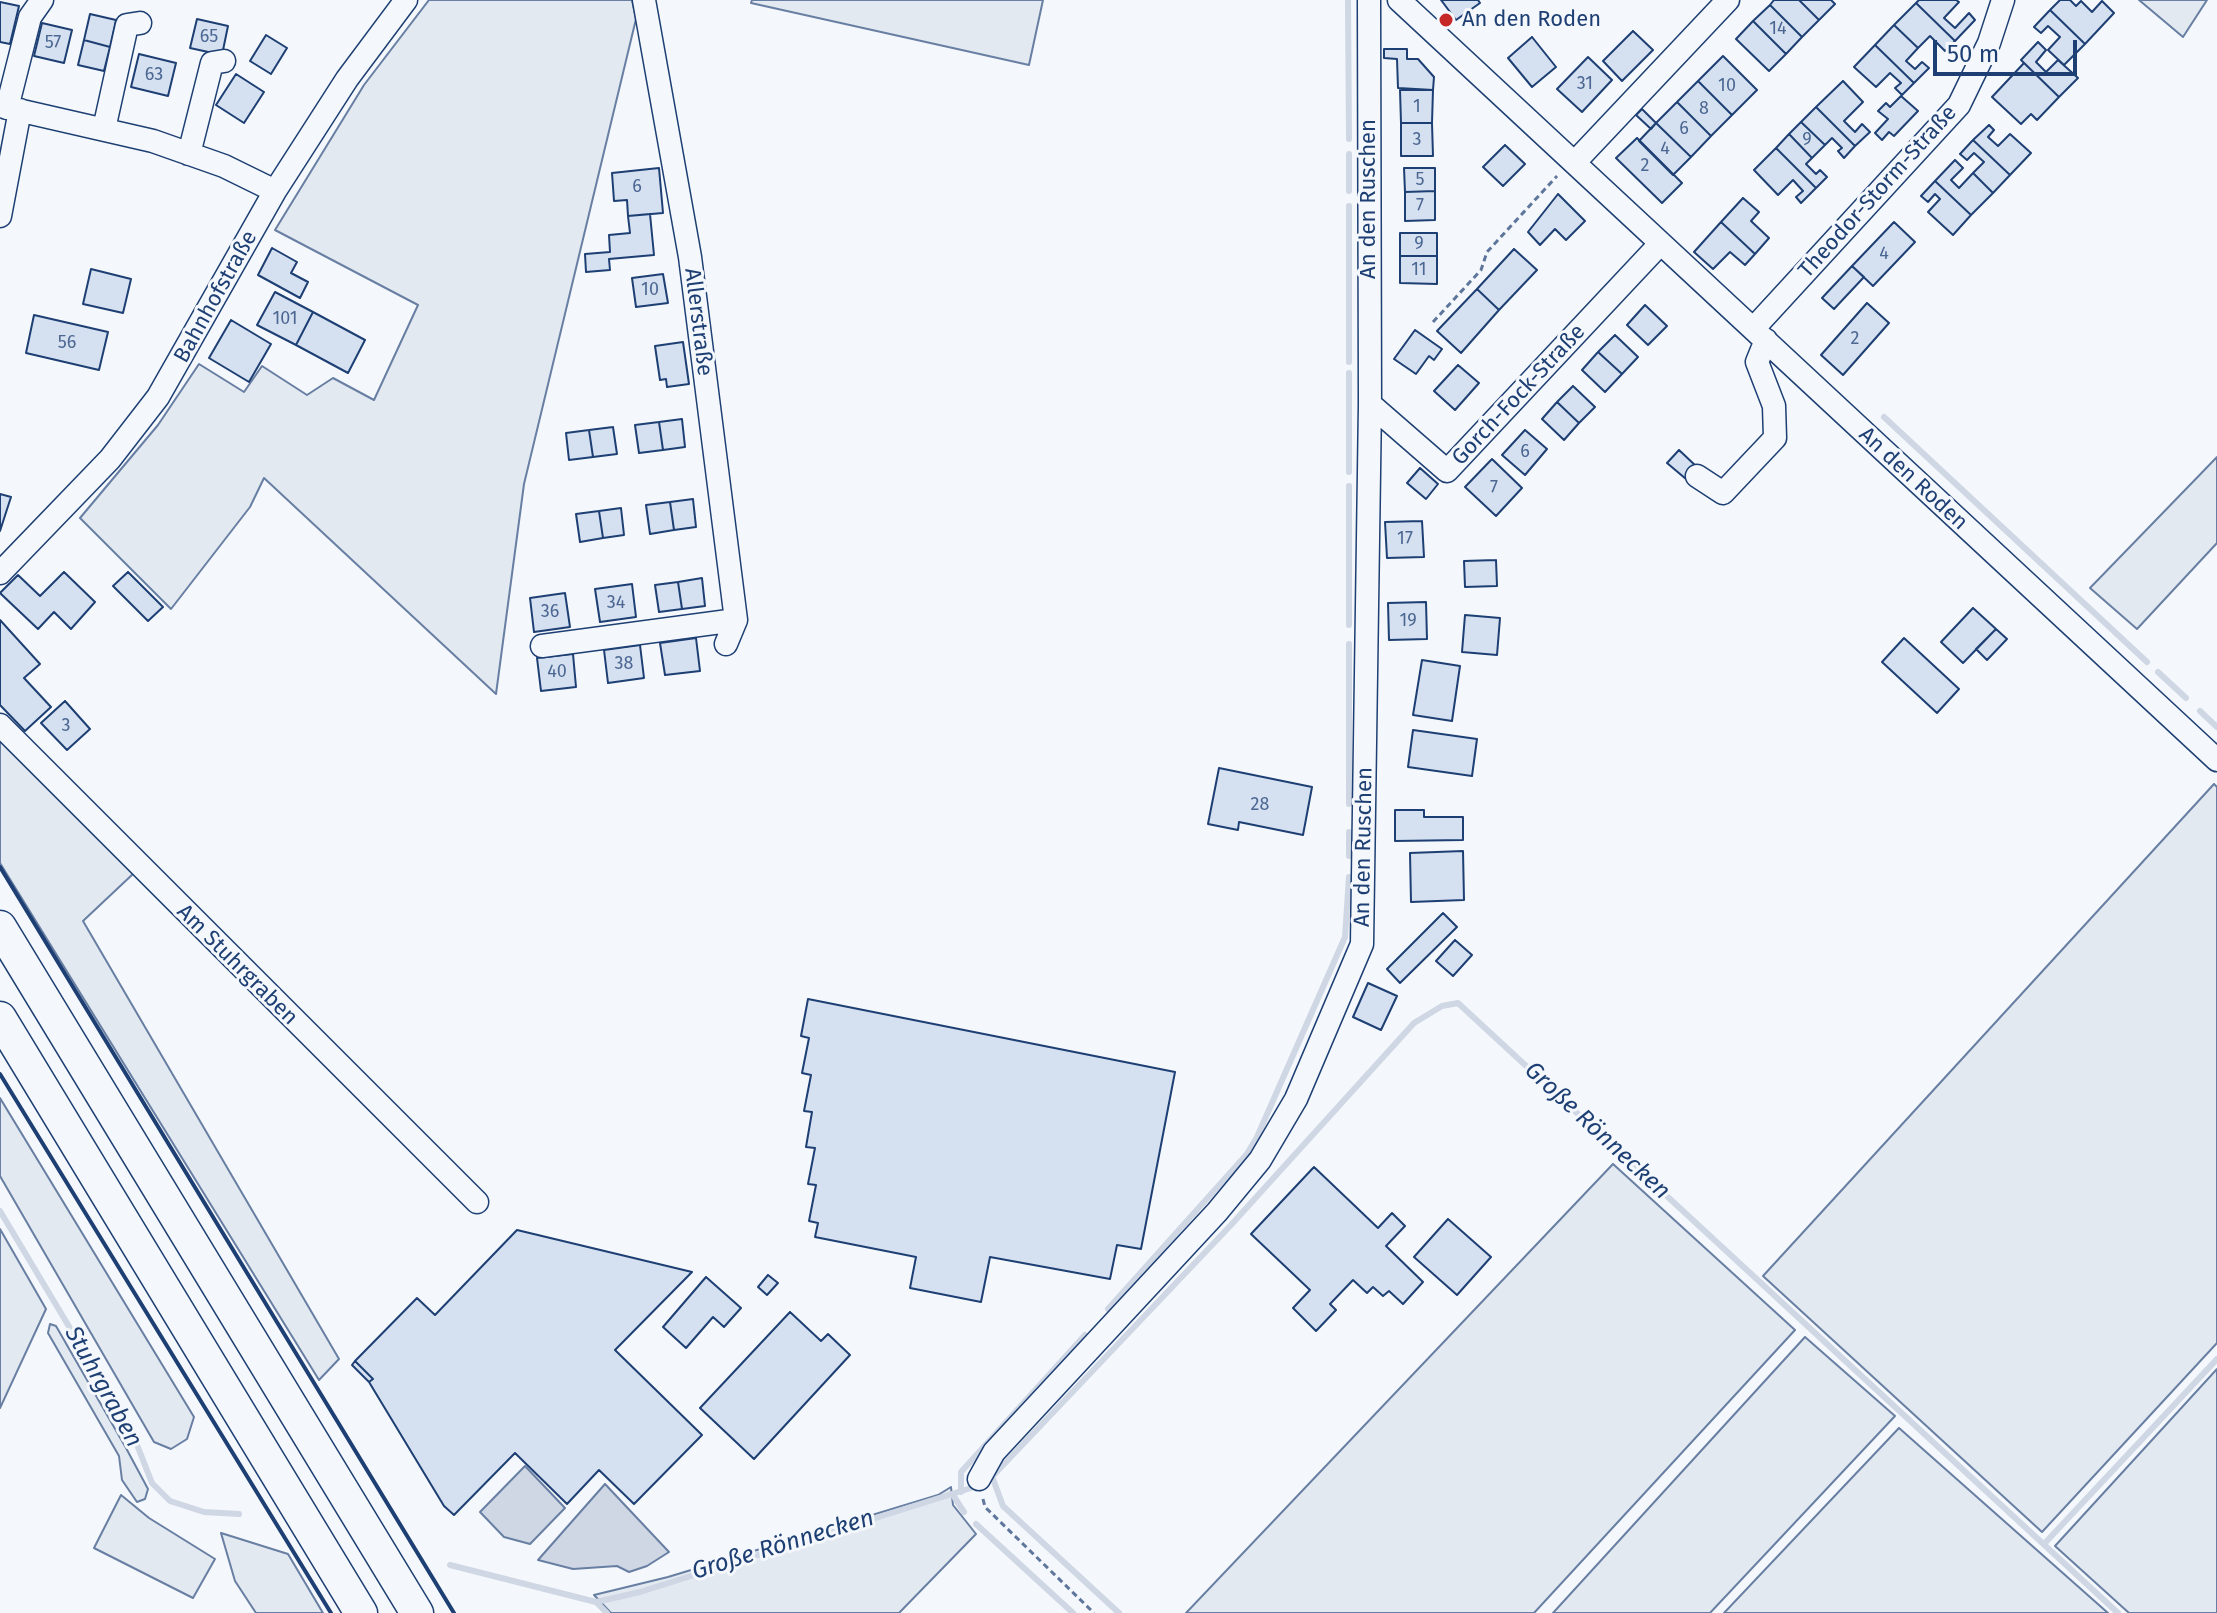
<!DOCTYPE html>
<meta charset="utf-8">
<style>
body{margin:0}
#map{position:relative;width:2217px;height:1613px;overflow:hidden;background:#f4f7fb;font-family:"Fira Sans",sans-serif}
canvas{display:block}
.scale{position:absolute;left:1933px;top:40px;width:144px;height:36px;box-sizing:border-box;border:4px solid #1d3f73;border-top:0;padding-left:10px;font-size:24px;line-height:28px;white-space:nowrap;color:#1d3f73;-webkit-text-stroke:6px #f4f7fb;paint-order:stroke}
</style>
<div id="map">
<canvas width="2217" height="1613"></canvas>
<div class="scale">50 m</div>
</div>
<script>
const c = document.querySelector('canvas').getContext('2d');
c.lineJoin = 'round';
function fillPath(path, color) {
  c.fillStyle = color;
  c.fill(path, 'evenodd');
}
function toPath(rows) {
  const path = new Path2D();
  for (const r of rows) {
    path.moveTo(r[0], r[1]);
    for (let i = 2; i < r.length; i += 2) path.lineTo(r[i], r[i + 1]);
  }
  return path;
}
function trace(path, color, width, dash) {
  c.strokeStyle = color;
  c.lineWidth = width;
  c.lineCap = dash ? 'butt' : 'round';
  c.setLineDash(dash || []);
  c.stroke(path);
}
function write(font, color, halo, rows, align = 'center') {
  c.font = font + ' "Fira Sans",sans-serif';
  c.lineWidth = 6;
  c.setLineDash([]);
  c.textBaseline = 'middle';
  c.strokeStyle = halo;
  c.fillStyle = color;
  for (const [text, x, y, turn = 0] of rows) {
    c.save();
    c.translate(x, y);
    c.rotate((+turn || 0) * Math.PI / 180);
    c.textAlign = isNaN(turn) ? turn : align;
    if (halo) c.strokeText(text, 0, 0);
    c.fillText(text, 0, 0);
    c.restore();
  }
}
const green = toPath([
 [429,0,632,0,636,19,524,484,496,694,264,478,250,507,171,609,80,518,158,425,199,364,244,392,262,366,307,395,333,378,374,400,418,305,275,230,364,85,429,0],
 [752,0,1043,0,1029,65,751,3,752,0],
 [2139,0,2207,0,2183,37,2139,0],
 [2217,457,2217,543,2137,629,2090,588,2217,457],
 [0,738,134,873,83,921,339,1359,319,1380,0,863,0,738],
 [2214,784,2217,787,2217,1343,2042,1532,1763,1276,2214,784],
 [0,1098,194,1417,187,1439,171,1449,154,1442,0,1176,0,1098],
 [1613,1164,1795,1330,1534,1613,1186,1613,1613,1164],
 [0,1229,46,1309,0,1408,0,1229],
 [50,1324,56,1326,126,1448,148,1489,145,1499,137,1502,122,1480,119,1456,48,1333,50,1324],
 [1805,1337,1895,1416,1710,1613,1553,1613,1805,1337],
 [2217,1369,2217,1613,2129,1613,2055,1546,2217,1369],
 [1899,1428,2108,1613,1724,1613,1899,1428],
 [951,1487,953,1505,976,1534,899,1613,611,1613,594,1595,668,1577,938,1495,951,1487],
 [121,1495,149,1518,215,1559,193,1598,94,1548,121,1495],
 [221,1533,288,1554,323,1613,256,1613,235,1581,221,1533]
]);
fillPath(green, '#e3e9f0');
trace(green, '#687fa3', 2);
const water = toPath([
 [525,1466,565,1508,530,1544,504,1537,480,1512,525,1466],
 [605,1484,669,1552,647,1566,629,1572,617,1566,573,1569,538,1560,605,1484]
]);
fillPath(water, '#cfd7e4');
trace(water, '#687fa3', 2);
trace(toPath([
 [1348,0,1349,139],
 [1349,154,1349,191],
 [1349,362,1349,206],
 [1884,417,2147,662],
 [1349,472,1349,373],
 [1349,625,1349,486],
 [2158,672,2186,698],
 [2200,711,2217,727],
 [1349,804,1349,644],
 [1349,856,1349,832],
 [0,1211,132,1432,152,1483,170,1501,204,1512,239,1514],
 [1108,1309,1247,1154,1257,1137,1345,937,1349,877],
 [993,1479,1003,1506,1119,1613],
 [988,1481,1231,1225,1414,1023,1442,1006,1458,1003,2118,1613],
 [961,1492,961,1472,1085,1335],
 [953,1495,964,1512],
 [976,1524,1073,1613],
 [2044,1544,2217,1359],
 [450,1565,596,1602,607,1613],
 [596,1602,640,1592,971,1488]
]), '#cfd7e4', 6);
const building = toPath([
 [1441,0,1478,0,1480,3,1456,20,1441,0],
 [1774,0,1799,0,1819,20,1802,37,1770,5,1774,0],
 [1799,0,1831,0,1835,4,1819,20,1799,0],
 [1919,0,1956,0,1959,2,1944,18,1955,28,1969,13,1975,20,1955,41,1916,3,1919,0],
 [2060,0,2070,0,2076,6,2081,1,2092,12,2102,1,2114,13,2085,44,2050,10,2060,0],
 [0,2,19,6,10,44,0,42,0,2],
 [1916,3,1955,41,1945,51,1930,36,1918,48,1894,25,1916,3],
 [1770,5,1802,37,1786,54,1753,21,1770,5],
 [2050,10,2085,44,2064,65,2048,50,2060,37,2048,26,2041,33,2034,27,2050,10],
 [90,14,116,20,110,47,84,40,90,14],
 [197,19,228,26,222,55,190,48,197,19],
 [1753,21,1786,54,1769,71,1736,39,1753,21],
 [42,23,72,30,64,63,34,56,42,23],
 [1894,25,1918,48,1906,61,1915,69,1922,62,1929,68,1914,83,1875,45,1894,25],
 [1633,31,1653,50,1622,81,1603,61,1633,31],
 [266,35,287,48,271,74,250,61,266,35],
 [1532,37,1556,67,1532,87,1508,58,1532,37],
 [84,40,110,47,104,71,78,65,84,40],
 [2038,42,2046,50,2036,62,2046,72,2058,60,2078,78,2059,97,2021,60,2038,42],
 [1875,45,1914,83,1902,95,1895,88,1901,83,1890,73,1876,87,1854,67,1875,45],
 [1384,49,1407,49,1407,59,1418,59,1434,77,1433,90,1398,88,1397,59,1384,58,1384,49],
 [139,54,176,63,168,96,131,87,139,54],
 [1723,56,1757,90,1732,115,1698,81,1723,56],
 [1588,57,1612,80,1582,112,1557,89,1588,57],
 [2024,63,2059,97,2037,120,2031,114,2021,124,1992,97,2024,63],
 [236,74,264,92,244,123,216,105,236,74],
 [1698,81,1732,115,1711,136,1677,102,1698,81],
 [1843,81,1863,102,1844,121,1855,132,1862,124,1870,132,1855,146,1816,107,1843,81],
 [1400,90,1433,90,1432,123,1401,123,1400,90],
 [1901,96,1918,111,1894,136,1889,132,1882,140,1875,133,1888,119,1878,111,1886,103,1890,107,1901,96],
 [1677,102,1711,136,1691,157,1656,123,1677,102],
 [1816,107,1855,146,1844,158,1838,151,1842,148,1832,138,1825,145,1801,122,1816,107],
 [1642,109,1656,123,1651,129,1636,115,1642,109],
 [1801,122,1825,145,1812,158,1789,134,1801,122],
 [1401,123,1432,123,1433,156,1401,156,1401,123],
 [1656,123,1691,157,1673,175,1639,141,1656,123],
 [1989,125,1994,130,1988,137,1998,146,2010,134,2031,153,2010,175,1973,140,1989,125],
 [1789,134,1812,158,1806,164,1816,174,1820,170,1827,177,1816,188,1776,148,1789,134],
 [1637,138,1682,183,1662,203,1616,158,1637,138],
 [1973,140,2010,175,1993,193,1973,173,1984,162,1974,153,1967,160,1960,154,1973,140],
 [1505,145,1525,164,1503,186,1483,167,1505,145],
 [1776,148,1816,188,1801,203,1796,197,1803,191,1793,180,1778,195,1754,170,1776,148],
 [1955,160,1963,168,1951,180,1959,188,1973,173,1993,193,1971,215,1935,181,1955,160],
 [659,168,663,213,628,216,627,200,614,201,612,173,659,168],
 [1404,168,1435,168,1435,191,1405,192,1404,168],
 [1935,181,1971,215,1953,235,1928,212,1940,199,1935,194,1928,202,1921,196,1935,181],
 [1435,191,1435,220,1405,221,1405,192,1435,191],
 [1558,194,1585,221,1566,240,1555,229,1540,245,1528,232,1558,194],
 [1743,198,1759,212,1751,221,1769,238,1755,254,1721,222,1743,198],
 [650,214,654,255,609,259,610,270,586,272,585,254,610,252,609,235,630,233,628,216,650,214],
 [1721,222,1755,254,1745,265,1730,252,1713,269,1694,252,1721,222],
 [1894,222,1915,242,1873,286,1852,266,1894,222],
 [1400,233,1437,233,1437,256,1400,256,1400,233],
 [272,248,297,262,291,273,308,282,300,298,258,275,272,248],
 [1514,249,1537,270,1499,310,1477,289,1514,249],
 [1400,256,1437,256,1437,284,1400,283,1400,256],
 [1852,266,1864,277,1834,309,1822,298,1852,266],
 [91,269,131,279,123,313,83,304,91,269],
 [663,274,668,303,636,307,632,278,663,274],
 [1477,289,1499,310,1461,353,1437,331,1477,289],
 [275,292,313,312,296,345,257,325,275,292],
 [1867,303,1889,323,1843,375,1821,355,1867,303],
 [1645,305,1667,326,1648,345,1627,325,1645,305],
 [313,312,365,340,348,373,296,345,313,312],
 [34,315,108,332,99,370,26,353,34,315],
 [231,320,271,344,249,382,209,358,231,320],
 [1415,330,1442,349,1434,360,1429,356,1416,374,1394,359,1415,330],
 [1615,335,1638,357,1622,374,1598,352,1615,335],
 [683,342,689,384,667,387,666,379,660,380,655,346,683,342],
 [1598,352,1622,374,1605,392,1582,370,1598,352],
 [1458,365,1479,383,1455,410,1434,391,1458,365],
 [1573,386,1595,407,1579,423,1557,402,1573,386],
 [1557,402,1579,423,1564,440,1542,419,1557,402],
 [682,419,685,447,663,450,659,422,682,419],
 [659,422,663,450,639,453,635,425,659,422],
 [613,427,617,454,593,457,589,430,613,427],
 [589,430,593,457,569,460,566,433,589,430],
 [1525,430,1547,449,1525,475,1502,455,1525,430],
 [1679,450,1697,467,1686,479,1667,463,1679,450],
 [1492,459,1522,488,1496,516,1465,487,1492,459],
 [1420,468,1438,484,1426,499,1407,483,1420,468],
 [0,494,11,497,0,531,0,494],
 [693,499,696,527,674,530,670,502,693,499],
 [670,502,674,530,650,534,646,505,670,502],
 [621,508,624,535,603,538,599,511,621,508],
 [599,511,603,538,580,542,576,514,599,511],
 [1422,521,1424,557,1387,558,1385,522,1422,521],
 [1496,560,1497,586,1465,587,1464,561,1496,560],
 [64,572,95,602,71,629,54,612,38,629,0,593,18,575,40,596,64,572],
 [128,572,163,607,148,621,113,586,128,572],
 [702,578,705,606,682,609,678,582,702,578],
 [678,582,682,609,659,612,655,585,678,582],
 [632,584,636,617,600,622,595,589,632,584],
 [565,593,570,627,534,632,530,598,565,593],
 [1426,602,1427,639,1389,640,1388,603,1426,602],
 [1973,608,1996,629,1963,663,1941,642,1973,608],
 [1465,615,1500,618,1497,655,1462,652,1465,615],
 [0,620,40,664,24,678,51,707,25,731,0,705,0,620],
 [1996,629,2007,639,1987,660,1976,649,1996,629],
 [696,638,700,671,665,675,660,643,696,638],
 [1904,638,1959,689,1937,713,1882,662,1904,638],
 [640,645,644,678,608,683,604,650,640,645],
 [573,654,576,687,541,691,537,658,573,654],
 [1422,660,1460,666,1452,721,1413,715,1422,660],
 [65,701,90,729,67,750,41,723,65,701],
 [1413,730,1477,739,1472,776,1408,767,1413,730],
 [1219,768,1312,787,1303,835,1239,822,1238,830,1208,824,1219,768],
 [1395,810,1424,810,1424,817,1463,817,1463,840,1395,841,1395,810],
 [1463,851,1464,900,1411,902,1410,853,1463,851],
 [1443,913,1457,927,1400,983,1387,969,1443,913],
 [1455,940,1472,955,1453,976,1436,961,1455,940],
 [1368,983,1397,996,1381,1030,1353,1017,1368,983],
 [808,999,1175,1072,1141,1249,1117,1245,1110,1279,990,1257,981,1302,910,1288,916,1257,815,1237,818,1223,809,1221,816,1185,808,1184,815,1148,806,1147,812,1112,804,1111,811,1075,802,1073,809,1038,801,1036,808,999],
 [1314,1167,1378,1228,1392,1213,1405,1226,1386,1246,1423,1282,1403,1304,1389,1291,1383,1296,1373,1287,1367,1293,1353,1280,1330,1304,1336,1310,1316,1331,1293,1308,1310,1290,1251,1234,1314,1167],
 [1448,1219,1491,1257,1457,1295,1414,1257,1448,1219],
 [517,1230,692,1272,615,1350,702,1435,634,1504,599,1470,567,1504,515,1453,454,1515,444,1506,369,1382,373,1379,355,1361,417,1298,435,1315,517,1230],
 [768,1275,778,1283,767,1295,758,1287,768,1275],
 [706,1277,741,1308,724,1327,713,1317,686,1348,663,1327,706,1277],
 [790,1312,821,1341,828,1334,850,1355,754,1459,700,1408,790,1312],
 [355,1361,373,1379,369,1382,352,1365,355,1361]
]);
fillPath(building, '#d5e0f0');
trace(building, '#1d3f73', 2);
const minor = toPath([
 [644,0,690,257,736,620,726,644],
 [1399,0,2217,760],
 [0,106,153,141,224,166,275,191],
 [7,108,30,17,42,0],
 [104,129,127,25,140,23],
 [189,154,212,63,224,61],
 [1575,162,1728,0],
 [0,216,20,110],
 [1754,328,1959,105,1989,43,2003,0],
 [1370,404,1447,471,1660,244],
 [1697,476,1723,493,1775,438,1774,406,1757,362,1766,340],
 [0,573,110,459,158,397,275,191,347,79,406,0],
 [542,646,736,620],
 [0,725,477,1202],
 [979,1479,994,1452,1217,1212,1260,1160,1296,1099,1362,944,1370,404,1369,0]
]);
const highway = toPath([
 [0,927,417,1613],
 [0,1018,361,1613]
]);
trace(minor, '#1d3f73', 25);
trace(highway, '#1d3f73', 35);
trace(toPath([
 [1433,322,1481,270,1487,252,1557,176],
 [983,1499,985,1507,1094,1613]
]), '#5e769c', 3, [6, 4]);
trace(minor, '#f4f7fb', 22);
trace(highway, '#f4f7fb', 32);
trace(toPath([
 [0,867,454,1613],
 [0,1074,331,1613]
]), '#1d3f73', 4);
for (const [x, y, r, color] of [
 [1446,20,8,"#c62828"]
]) {
  const dot = new Path2D();
  dot.arc(x, y, r, 0, 2 * Math.PI);
  c.fillStyle = color;
  c.fill(dot);
  trace(dot, '#f4f7fb', 3);
}
write('18px', '#4b6792', null, [
 ["14",1778,29],
 ["65",209,37],
 ["57",53,43],
 ["63",154,75],
 ["31",1585,84],
 ["10",1727,86],
 ["1",1417,107],
 ["8",1704,109],
 ["6",1684,129],
 ["3",1417,140],
 ["9",1807,140],
 ["4",1665,149],
 ["2",1645,166],
 ["5",1420,180],
 ["6",637,187],
 ["7",1420,206],
 ["9",1419,244],
 ["4",1884,254],
 ["11",1419,270],
 ["10",650,290],
 ["101",285,319],
 ["2",1855,339],
 ["56",67,343],
 ["6",1525,452],
 ["7",1494,488],
 ["17",1405,539],
 ["34",616,603],
 ["36",550,612],
 ["19",1408,621],
 ["38",624,664],
 ["40",557,672],
 ["3",66,726],
 ["28",1260,805]
]);
write('22px', '#1d3f73', '#f4f7fb', [
 ["An den Roden",1462,20]
], 'left');
write('22px', '#1d3f73', '#f4f7fb', [
 ["Theodor-Storm-Straße",1878,192,-48],
 ["An den Ruschen",1369,199,-90],
 ["Bahnhofstraße",216,297,-61],
 ["Allerstraße",698,322,83],
 ["Gorch-Fock-Straße",1519,395,-47],
 ["An den Roden",1913,479,43],
 ["An den Ruschen",1364,847,-89],
 ["Am Stuhrgraben",237,965,45]
]);
write('italic 24px', '#1d3f73', '#f4f7fb', [
 ["Große Rönnecken",1597,1131,43],
 ["Stuhrgraben",103,1387,61],
 ["Große Rönnecken",783,1545,-17]
]);
</script>
